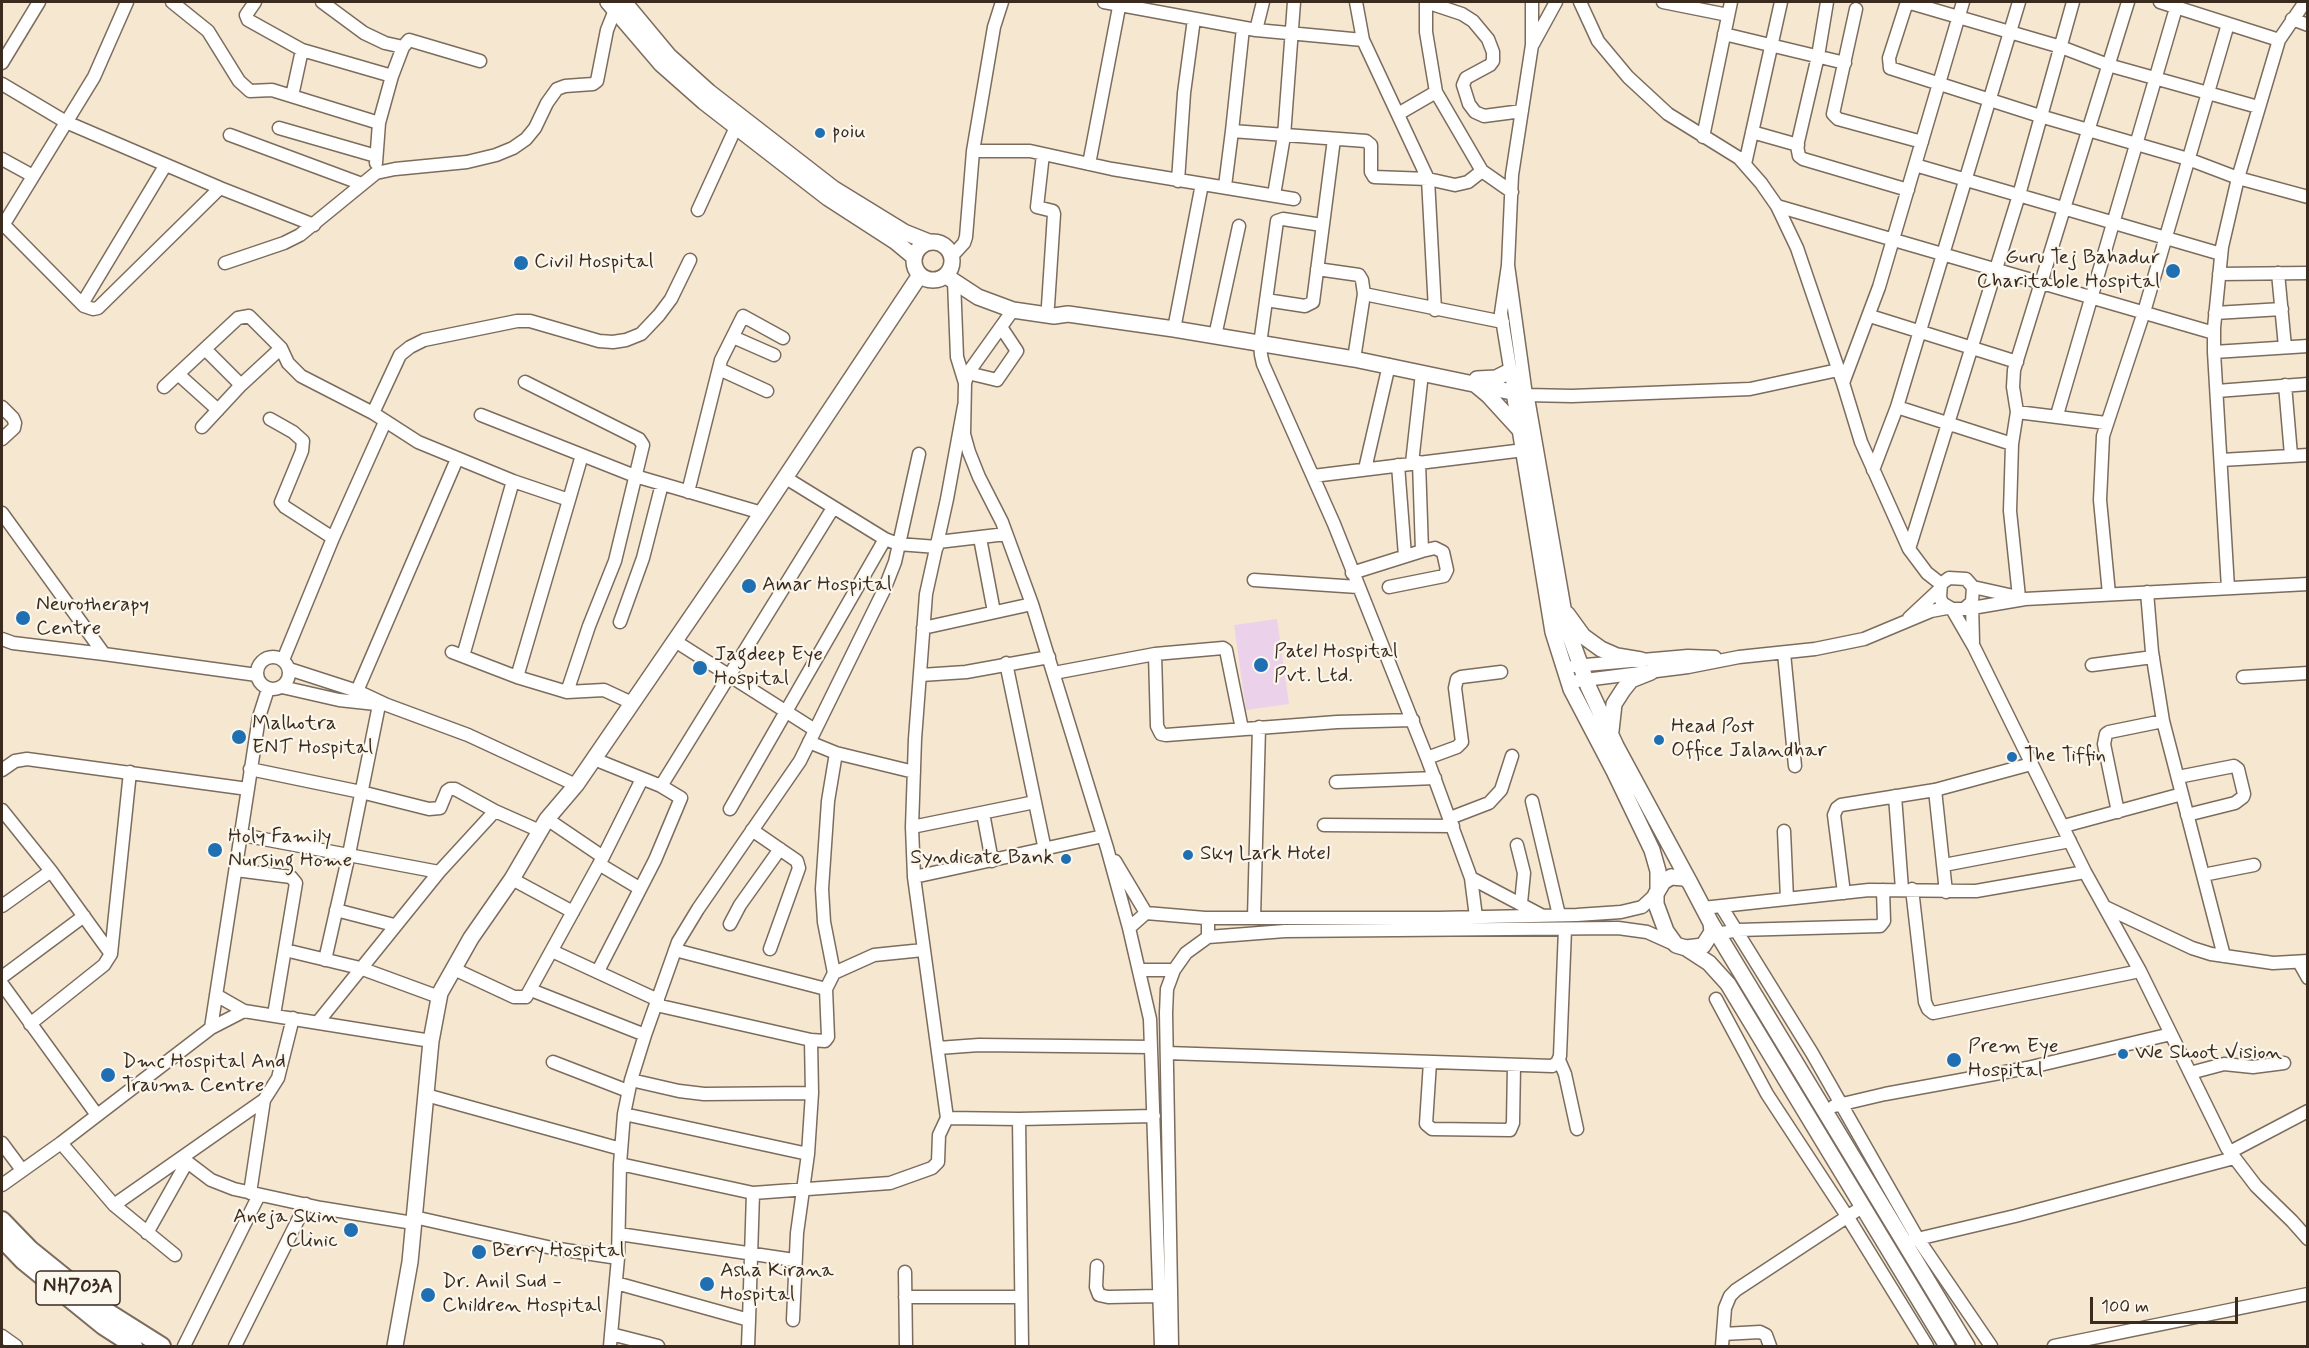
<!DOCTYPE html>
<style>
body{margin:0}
#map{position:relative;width:2309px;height:1348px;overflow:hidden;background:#f6e7d1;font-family:Mynerve,sans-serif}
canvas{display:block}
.frame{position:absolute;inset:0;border:3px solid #3b2a1e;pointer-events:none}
.scale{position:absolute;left:2090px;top:1297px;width:148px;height:27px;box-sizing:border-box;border:3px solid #3b2a1e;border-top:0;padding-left:8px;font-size:18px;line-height:21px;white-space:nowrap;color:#3b2a1e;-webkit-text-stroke:4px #fbf7ec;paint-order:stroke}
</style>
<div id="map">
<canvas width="2309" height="1348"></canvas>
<div class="frame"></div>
<div class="scale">100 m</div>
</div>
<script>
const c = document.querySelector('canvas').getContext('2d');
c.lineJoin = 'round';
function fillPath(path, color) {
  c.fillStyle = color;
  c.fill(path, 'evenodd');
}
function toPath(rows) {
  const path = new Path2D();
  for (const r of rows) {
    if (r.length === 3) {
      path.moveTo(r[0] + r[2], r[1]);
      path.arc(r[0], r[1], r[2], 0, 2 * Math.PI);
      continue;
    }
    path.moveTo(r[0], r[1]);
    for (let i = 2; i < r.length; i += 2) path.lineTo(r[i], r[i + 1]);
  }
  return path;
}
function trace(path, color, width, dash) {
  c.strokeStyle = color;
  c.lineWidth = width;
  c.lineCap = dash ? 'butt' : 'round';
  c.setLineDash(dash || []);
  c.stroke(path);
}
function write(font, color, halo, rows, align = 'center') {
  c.font = font + ' Mynerve,sans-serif';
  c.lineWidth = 4.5;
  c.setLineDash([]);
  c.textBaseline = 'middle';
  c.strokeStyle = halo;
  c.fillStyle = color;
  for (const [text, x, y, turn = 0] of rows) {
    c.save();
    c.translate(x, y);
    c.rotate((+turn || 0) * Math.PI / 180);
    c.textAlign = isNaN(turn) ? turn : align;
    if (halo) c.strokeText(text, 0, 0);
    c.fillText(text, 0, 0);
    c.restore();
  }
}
fillPath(toPath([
 [1277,619,1289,704,1246,710,1234,625]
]), '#ecd1ea');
const minor = toPath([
 [172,2,208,31,239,81,250,91,272,90,379,123],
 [255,2,246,15,248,20,302,50],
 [322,2,364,33,385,43,403,47],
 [1104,2,1256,30,1363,40],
 [1356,2,1363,40,1428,179,1435,310],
 [1426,2,1462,14,1473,21,1488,39,1493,52,1493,61,1490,65,1466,78,1463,85,1469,104,1475,112,1484,116,1522,111],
 [1426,2,1426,32,1436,92],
 [1580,2,1598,41,1628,77,1668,114,1739,158,1761,183,1777,206,1797,248,1843,383,1861,442,1909,549,1927,573,1941,584],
 [1663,2,1728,15],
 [1827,2,1818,56,1797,146,1799,156,1803,159,1908,190],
 [1907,2,1889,58,1890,68,2040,116,2188,159,2238,178,2308,197],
 [1907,2,2061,47,2108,65,2258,107],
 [2160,2,2279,40],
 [1856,9,1833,114,1838,119,1922,142],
 [2292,19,2308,25],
 [1243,28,1232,131,1366,141,1371,145,1371,172,1374,177,1428,179,1455,185,1468,182,1482,171,1512,192],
 [1256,30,1263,2],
 [1724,34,1845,63],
 [1533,44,1556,2],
 [2,63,39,2],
 [2,84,66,122,220,188,314,225],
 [292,96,302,50,392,76,403,47,409,40,480,61],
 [1398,114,1436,92,1482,171],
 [279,128,376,156],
 [1752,132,1798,145],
 [230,135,362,184],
 [1703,137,1731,2],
 [973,151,1030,151,1112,169,1294,199],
 [1043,154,1037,207,1053,211,1054,214,1048,306],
 [2,159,33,176],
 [376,163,379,123,392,76],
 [1089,164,1120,2],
 [1745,164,1781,2],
 [1915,165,2221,254],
 [1178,181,1184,93,1194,19],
 [1225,186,1232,131],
 [1274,195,1284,136,1294,2],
 [1777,206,2214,333],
 [698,210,736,127,740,122],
 [3,224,84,306,93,309,98,308,220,188],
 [1322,225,1283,219,1277,221,1260,344,1261,355,1263,364,1334,524,1427,758,1471,878,1476,917],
 [2,227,94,77,127,2],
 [952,256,964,243,966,237,973,151,994,27,1002,2],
 [225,263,284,243,300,235,376,173,395,169,467,162,496,155,513,148,526,139,535,128,547,103,557,89,565,86,593,84,597,81,607,30,615,10,619,6],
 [1508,265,1526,395,1572,396,1750,389,1838,370],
 [1317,269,1359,275,1362,280,1364,294],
 [2278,273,2285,347],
 [2219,274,2308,273],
 [954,281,957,357,965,383],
 [1266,300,1305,306,1313,302,1334,139],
 [82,304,165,166],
 [1013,310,968,373,965,383,964,434,969,452,979,477,1002,522,1032,604,1107,848,1129,928],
 [2215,313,2282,309],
 [1870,316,2017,362],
 [1174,329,1202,184],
 [1215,336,1239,226],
 [733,337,774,355],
 [206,350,241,385],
 [2214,352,2308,346],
 [1354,359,1364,294,1503,322],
 [719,369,767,391],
 [968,373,997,380,1017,351,1001,327],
 [178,374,218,410],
 [525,382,639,439,643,445,615,561,589,626,567,692],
 [1843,383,1879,287,1963,2],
 [2285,385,2291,455],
 [164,387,238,318,249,316,281,348,288,363,301,376,373,413,418,442,513,481,569,500,517,677],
 [2217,391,2308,384],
 [1514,392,1501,313,1508,265,1512,175,1532,45,1532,2],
 [2,407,13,418,15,423,14,428,2,439],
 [1897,407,2012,444],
 [2017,412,2106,423],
 [373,413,400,355,410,347,424,340,517,321,530,321,599,341,613,342,626,340,641,334,659,315,671,299,690,260],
 [481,415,635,476,762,513],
 [2057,415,2176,8],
 [270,419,293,432,303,441,302,451,281,502,285,507,333,538],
 [202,427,241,385,281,348],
 [2221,460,2308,455],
 [1419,462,1422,551],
 [1412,463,1422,373],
 [1398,465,1405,556],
 [1365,469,1389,365],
 [1873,470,1897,407,2019,2],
 [1313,476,1524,450],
 [786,478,885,539,898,544,937,547],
 [688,492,721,360,743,316,783,338],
 [569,500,582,455],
 [2,513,104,654],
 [980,538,994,612],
 [938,542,1006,534],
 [1909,549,2019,195,2073,2],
 [1352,573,1422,551,1435,548,1443,552,1447,570,1444,576,1389,587],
 [1254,580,1358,587],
 [1973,587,2018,597],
 [2228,588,2214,352,2214,328,2222,247,2238,178,2279,40,2305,2],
 [2147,592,2152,652,2163,721,2224,956],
 [2109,594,2100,500,2103,436,2144,312,2228,24],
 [2019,597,2010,511,2012,444,2017,412,2013,387,2014,370,2128,2],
 [1972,602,1973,643],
 [1952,609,1974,647,2085,872,2140,971,2227,1148,2256,1186,2292,1221,2308,1239],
 [1964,609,1972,602,1973,587,1966,579,1949,578,1941,584,1940,597,1942,603,1952,609,1964,609,1972,608,2025,599,2308,584],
 [1909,618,1939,590],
 [620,622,643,558,662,484],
 [923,628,1032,604],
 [2,639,13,643,104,654,257,675],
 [675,641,815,730],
 [452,652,517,677,567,692,604,690,632,703],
 [1784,653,1795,766],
 [1155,654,1157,726,1161,734,1166,735,1337,722,1413,720],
 [463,656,513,481],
 [273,673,16],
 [283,660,333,538,385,422],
 [1006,663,1045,850],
 [2092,665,2153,657],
 [1574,666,1688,656,1715,657],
 [289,669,357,691,387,705,468,735,576,785],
 [1054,673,1155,654,1223,648,1226,650,1242,729],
 [921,675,966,672,1049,657],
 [2243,677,2308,673],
 [1577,681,1688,667,1739,657,1815,649,1864,639,1931,611,1947,608],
 [282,687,339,700,376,704],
 [357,691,457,459],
 [809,742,836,753,914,772],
 [836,753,828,801,822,889,824,922,834,973,874,955,923,950],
 [1427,758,1457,747,1462,742,1455,688,1457,679,1461,677,1501,672],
 [594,759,661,786,681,798,655,860,598,971],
 [250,769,361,792,429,809,440,808,447,791,450,789,455,789,495,811,540,831],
 [2,770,15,761,27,759,248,789],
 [2178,777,2234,766,2238,769,2244,794,2243,797,2235,803,2187,815],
 [1336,782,1435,778],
 [661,786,833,508],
 [1935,790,1946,892],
 [1895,796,1902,889],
 [1532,801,1559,915],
 [730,809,885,539],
 [2,810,51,871,111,954],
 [2118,812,2104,744,2106,734,2109,732,2163,721],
 [983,813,992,861],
 [1450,818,1489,803,1501,790,1512,756],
 [547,819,603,857],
 [1324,825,1453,826],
 [2064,826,2182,794],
 [912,827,1035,802],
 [752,830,797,861,799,868,770,949],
 [1784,831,1787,899],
 [242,835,439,872],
 [1517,845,1524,873,1521,903],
 [1115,861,1146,913],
 [599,864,639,888],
 [1944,865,2070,841],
 [236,870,291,877,296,883,274,1015],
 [2203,875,2254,865],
 [914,877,1103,836],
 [1471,878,1541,915],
 [512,879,573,912],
 [1912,889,1925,1002,1928,1009,1933,1013,2140,971],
 [1844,893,1834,815,1837,808,1841,805,1935,790,2031,764],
 [2,906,51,871],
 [1721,906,1812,1053,1918,1239,1991,1346],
 [2105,907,2192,948,2211,954,2273,963,2308,961],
 [1703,908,1869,890,1976,891,2085,872],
 [336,910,394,925],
 [1205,918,1438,918,1577,915,1621,912,1642,907,1656,894],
 [1254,918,1259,727],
 [730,924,740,905,780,849],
 [1717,934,1738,930,1880,926,1884,921,1883,890],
 [1208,937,1285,931,1618,928,1647,932,1676,945],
 [285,950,360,968,439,997],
 [675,950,826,989],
 [552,951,658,1000],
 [325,960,349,854,379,705],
 [2299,962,2308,978],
 [454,969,514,997,526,997,603,857,642,779],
 [1140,970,1174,970,1186,953,1208,937,1208,923,1205,918,1146,913,1129,928,1150,1019,1161,1346],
 [2,977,84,916],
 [2,984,97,1115],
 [531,990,645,1035],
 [216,995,244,1011],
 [1716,999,1767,1094,1847,1216,1927,1346],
 [656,1005,811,1040,825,1041,828,1037,826,989,834,973],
 [318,1022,439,872,495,811],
 [30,1024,104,965,111,954,130,772],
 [211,1028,259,717,268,689],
 [938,1048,979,1045,1151,1047],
 [1167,1053,1552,1066,1557,1063,1560,1056,1565,929],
 [1559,1060,1565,1074,1577,1129],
 [553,1062,628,1091],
 [1430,1062,1426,1124,1432,1129,1510,1130,1513,1123,1514,1066],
 [2190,1073,2224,1064,2253,1067,2284,1063],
 [631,1080,679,1091,704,1094,812,1093],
 [426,1095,621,1149],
 [1834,1106,1885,1094,2027,1068,2171,1034],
 [624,1114,808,1154],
 [947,1118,1019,1119,1154,1116],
 [1019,1119,1022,1346],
 [2,1143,22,1170],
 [61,1143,114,1205,175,1255],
 [2230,1152,2308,1111],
 [182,1158,211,1180,234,1189,321,1208,413,1223],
 [620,1164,753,1193,890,1183,932,1168,938,1162,939,1135,947,1118,914,877,912,827,915,739,926,594,947,499,964,406],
 [2,1185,61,1143,211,1028,244,1011,431,1041],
 [250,1193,264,1100],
 [114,1205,264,1100,278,1078,293,1018],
 [414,1217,552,1248,618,1258],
 [147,1233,187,1162],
 [619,1234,794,1260],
 [1913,1240,2015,1216,2234,1158],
 [1097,1266,1096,1287,1099,1295,1108,1297,1160,1296],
 [905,1272,906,1346],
 [616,1283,749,1320,748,1346],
 [905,1297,1020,1297],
 [749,1320,753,1193],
 [793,1320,797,1233,808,1154,812,1093,811,1040],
 [611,1334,658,1346],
 [1723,1334,1760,1332,1766,1335,1770,1346],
 [2,1336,16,1346],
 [184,1346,259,1195],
 [235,1346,306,1204],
 [610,1346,618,1258,620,1164,624,1114,631,1080,645,1035,678,942,698,909,800,761,884,590,895,562,919,454],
 [1172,1346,1166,1013,1167,989,1174,970],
 [1722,1346,1725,1308,1730,1296,1736,1290,1862,1207],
 [2054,1346,2308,1294]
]);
const major = toPath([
 [608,2,661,64,704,102,828,198,896,242,914,257],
 [624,2,669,56,709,92,834,189,904,232,929,242],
 [933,261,19],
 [946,276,978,297,1013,310,1054,316,1068,314,1174,329,1354,359,1526,395,1566,625,1588,686,1616,746,1689,881],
 [1477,379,1496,378,1510,371],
 [1476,385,1488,395,1520,430],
 [1514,392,1553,632,1571,689,1614,771,1652,850,1658,871,1658,887],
 [1567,614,1583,636,1601,649,1617,656,1641,660],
 [1611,731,1614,704,1623,690,1631,680,1651,672],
 [1671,877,1684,878,1689,881,1711,923,1712,932,1703,946,1686,948,1676,945,1666,931,1656,904,1656,894,1663,882,1671,877],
 [1711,923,1967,1346],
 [1686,948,1709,963,1728,984,1947,1346],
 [395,1346,410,1262,431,1041,440,993,471,938,512,879,547,819,576,785,731,559,920,275]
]);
const highway = toPath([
 [2,1220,30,1249,108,1312,162,1346],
 [2,1239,23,1261,103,1326,134,1346]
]);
trace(minor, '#7c6c5d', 15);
trace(major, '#7c6c5d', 18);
trace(highway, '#7c6c5d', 20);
trace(minor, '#fff', 12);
trace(major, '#fff', 15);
trace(highway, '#fff', 16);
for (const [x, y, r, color] of [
 [820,133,6,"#1f6fb2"],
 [521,263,8,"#1f6fb2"],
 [2173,271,8,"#1f6fb2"],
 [749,586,8,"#1f6fb2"],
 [23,618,8,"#1f6fb2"],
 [1261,665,8,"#1f6fb2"],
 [700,668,8,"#1f6fb2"],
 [239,737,8,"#1f6fb2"],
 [1659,740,6,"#1f6fb2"],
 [2012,757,6,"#1f6fb2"],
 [215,850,8,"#1f6fb2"],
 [1188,855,6,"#1f6fb2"],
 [1066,859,6,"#1f6fb2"],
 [2123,1054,6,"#1f6fb2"],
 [1954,1060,8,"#1f6fb2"],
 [108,1075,8,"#1f6fb2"],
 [351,1230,8,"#1f6fb2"],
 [479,1252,8,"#1f6fb2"],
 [707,1284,8,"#1f6fb2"],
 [428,1295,8,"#1f6fb2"]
]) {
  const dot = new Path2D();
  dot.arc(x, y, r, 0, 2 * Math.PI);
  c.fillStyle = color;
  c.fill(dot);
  trace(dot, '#fbf7ec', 2);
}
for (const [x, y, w] of [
 [78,1288,84]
]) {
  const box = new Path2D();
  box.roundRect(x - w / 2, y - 17, w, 34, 4.5);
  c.fillStyle = '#fbf7ec';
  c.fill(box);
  trace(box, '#3b2a1e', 1.5);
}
write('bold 20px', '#3b2a1e', null, [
 ["NH703A",78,1288]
]);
write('21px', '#3b2a1e', '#fbf7ec', [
 ["poiu",832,133],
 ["Guru Tej Bahadur",2160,259,"right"],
 ["Charitable Hospital",2160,283,"right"],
 ["Civil Hospital",534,263],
 ["Amar Hospital",762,586],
 ["Neurotherapy",36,606],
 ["Centre",36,630],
 ["Patel Hospital",1274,653],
 ["Pvt. Ltd.",1274,677],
 ["Jagdeep Eye",714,656],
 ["Hospital",714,680],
 ["Malhotra",252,725],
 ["ENT Hospital",252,749],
 ["Head Post",1671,728],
 ["Office Jalandhar",1671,752],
 ["The Tiffin",2024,757],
 ["Holy Family",228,838],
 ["Nursing Home",228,862],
 ["Sky Lark Hotel",1200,855],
 ["Syndicate Bank",1054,859,"right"],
 ["Prem Eye",1968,1048],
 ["Hospital",1968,1072],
 ["We Shoot Vision",2135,1054],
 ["Dmc Hospital And",122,1063],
 ["Trauma Centre",122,1087],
 ["Aneja Skin",338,1218,"right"],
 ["Clinic",338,1242,"right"],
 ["Berry Hospital",492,1252],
 ["Asha Kirana",720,1272],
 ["Hospital",720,1296],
 ["Dr. Anil Sud -",442,1283],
 ["Children Hospital",442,1307]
], 'left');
</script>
